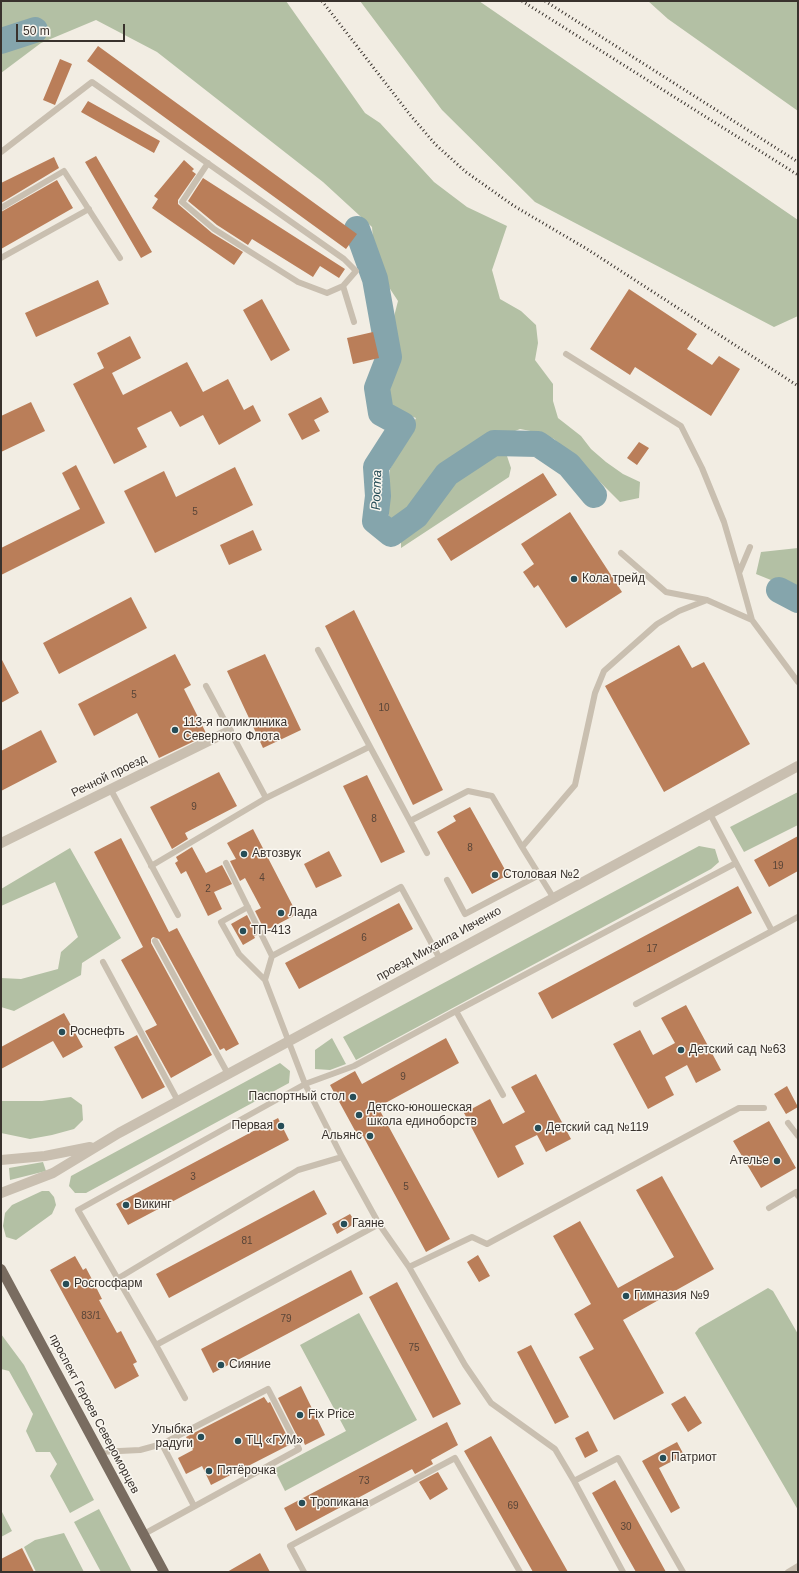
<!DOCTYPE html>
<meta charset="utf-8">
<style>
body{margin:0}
#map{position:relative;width:799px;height:1573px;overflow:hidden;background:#f2ede3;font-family:Arial,sans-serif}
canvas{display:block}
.frame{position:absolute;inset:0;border:2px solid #39322d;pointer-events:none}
.scale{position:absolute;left:16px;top:24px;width:109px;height:18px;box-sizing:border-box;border:2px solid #39322d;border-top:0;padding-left:5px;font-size:12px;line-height:14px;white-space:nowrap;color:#39322d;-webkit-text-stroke:3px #f9f6ef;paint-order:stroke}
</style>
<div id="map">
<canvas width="799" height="1573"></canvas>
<div class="frame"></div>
<div class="scale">50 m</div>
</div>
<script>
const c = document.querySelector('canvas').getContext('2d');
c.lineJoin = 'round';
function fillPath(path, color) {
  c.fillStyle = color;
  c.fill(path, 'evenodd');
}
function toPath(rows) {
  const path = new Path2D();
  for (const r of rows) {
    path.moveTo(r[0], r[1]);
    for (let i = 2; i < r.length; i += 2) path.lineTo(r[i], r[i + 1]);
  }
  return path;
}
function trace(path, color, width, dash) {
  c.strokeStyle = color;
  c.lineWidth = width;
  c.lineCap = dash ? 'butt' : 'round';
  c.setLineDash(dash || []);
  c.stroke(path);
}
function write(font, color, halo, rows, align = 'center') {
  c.font = font + ' Arial,sans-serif';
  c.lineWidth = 3;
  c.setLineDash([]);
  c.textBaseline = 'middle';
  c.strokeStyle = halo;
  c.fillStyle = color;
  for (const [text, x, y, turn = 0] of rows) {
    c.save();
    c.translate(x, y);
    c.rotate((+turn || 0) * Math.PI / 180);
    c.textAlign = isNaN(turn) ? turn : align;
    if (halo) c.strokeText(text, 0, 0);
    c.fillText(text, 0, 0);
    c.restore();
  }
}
fillPath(toPath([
 [1,1,286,1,365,113,380,123,434,182,467,207,507,226,492,270,500,299,521,311,536,325,538,343,535,360,553,384,553,401,558,418,581,436,591,449,606,462,623,474,640,482,639,498,620,502,577,459,554,439,541,433,520,429,510,433,506,440,506,453,511,468,509,477,401,548,401,512,390,523,387,500,390,469,416,418,390,408,388,384,396,365,389,336,398,301,375,266,372,227,323,182,157,52,96,20,41,43,1,73],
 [360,1,479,1,798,220,798,316,774,327,535,202,442,110],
 [648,1,798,1,798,111,668,19],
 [798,548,798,591,756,574,761,552],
 [798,792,798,825,744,852,730,827],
 [699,846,715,849,719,862,711,869,356,1060,343,1037],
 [70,848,121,938,82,963,81,975,14,1011,1,1007,1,978,21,979,58,969,61,952,78,937,55,882,1,906,1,889],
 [332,1038,346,1064,330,1070,315,1069,315,1050],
 [280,1063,290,1071,289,1083,86,1193,75,1193,69,1186,71,1176],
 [71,1097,82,1105,83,1120,74,1129,52,1135,30,1139,1,1133,1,1101,42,1101],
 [43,1162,46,1171,10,1180,9,1168],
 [42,1191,49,1191,54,1197,56,1205,52,1214,16,1240,6,1237,3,1226,5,1213,12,1205],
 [768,1288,773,1291,798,1334,798,1510,695,1333,699,1328],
 [359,1313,417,1420,285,1491,274,1469,346,1431,300,1345],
 [1,1334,24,1365,94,1500,70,1513,50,1476,57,1464,50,1452,36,1452,26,1431,33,1414,9,1371,1,1369],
 [99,1509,132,1572,101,1572,74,1522],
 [1,1510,12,1531,1,1537],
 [64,1533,84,1572,36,1572,24,1547,35,1540]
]), '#b3c0a4');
trace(toPath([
 [1,41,35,30],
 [357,229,375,279,389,357,377,388,381,413,403,425,376,467,378,496,375,521,391,534,416,516,447,474,494,443,538,444,569,465,594,495],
 [779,590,798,600]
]), '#85a5ac', 26);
fillPath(toPath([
 [98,46,357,234,346,249,87,61],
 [60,59,72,64,55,105,43,100],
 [88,101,160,141,154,153,81,112],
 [96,156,152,252,141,258,85,162],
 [54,157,59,168,1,203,1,183],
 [184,160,194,169,192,171,196,174,178,200,178,204,212,233,243,252,234,265,152,208,158,199,154,196],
 [203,178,345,269,339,278,320,266,313,277,252,239,248,245,217,225,188,201],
 [57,180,73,208,1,249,1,212],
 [98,280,109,304,36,337,25,313],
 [629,289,697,334,687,349,712,365,719,356,740,369,711,416,635,367,630,375,590,349],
 [262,299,290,350,271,361,243,310],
 [373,332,379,358,353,364,347,338],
 [130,336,141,358,112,373,123,395,187,362,203,392,228,379,244,410,253,405,261,421,219,445,203,415,180,427,171,411,137,428,147,447,114,464,73,384,104,368,97,353],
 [321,397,329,412,314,420,320,431,302,440,288,414],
 [31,402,45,431,1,452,1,416],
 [639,442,649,448,637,465,627,458],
 [76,465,105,523,1,575,1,548,80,509,62,473],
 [235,467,253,505,155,553,124,491,164,471,176,497],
 [543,473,557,495,451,561,437,539],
 [570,512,622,592,566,628,538,585,534,588,523,572,534,564,521,544],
 [253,530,262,550,229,565,220,545],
 [131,597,147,628,59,674,43,643],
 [354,610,443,790,413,805,325,626],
 [679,645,692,668,704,662,750,744,664,792,605,686],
 [175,654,191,685,184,689,207,735,159,758,137,713,94,736,78,704],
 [265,654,301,730,263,748,227,671],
 [1,658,19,693,1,703],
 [41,730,57,762,1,791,1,751],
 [219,772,237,806,185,833,188,839,172,849,150,807],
 [367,775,405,852,381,863,343,786],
 [470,807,508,875,472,894,437,832,456,821,453,816],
 [253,829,297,914,265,931,255,911,261,908,245,878,240,881,230,861,236,859,227,843],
 [798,836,798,871,769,887,754,860],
 [121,838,169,932,177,928,239,1044,226,1051,224,1048,220,1050,159,939,153,937,151,939,151,943,212,1055,171,1078,145,1031,157,1025,121,960,143,947,94,852],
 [192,847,206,873,222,865,232,884,214,892,222,909,208,916,186,871,181,874,175,863,178,861,176,857],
 [329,851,342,876,316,888,304,864],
 [738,886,752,913,552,1019,538,993],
 [399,903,413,929,299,989,285,963],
 [247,915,257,935,254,936,255,938,243,945,231,924],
 [686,1005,721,1070,696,1083,687,1065,665,1077,674,1095,648,1109,613,1044,640,1030,653,1055,675,1043,661,1018],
 [64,1013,83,1047,63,1058,53,1041,1,1069,1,1047],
 [137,1035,165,1087,142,1099,114,1047],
 [446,1038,459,1063,378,1107,450,1239,426,1252,363,1136,359,1138,330,1085,355,1071,362,1084],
 [536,1074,571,1139,546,1152,537,1135,515,1146,524,1164,498,1178,464,1113,490,1099,503,1124,525,1112,511,1087],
 [787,1086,798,1107,786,1114,774,1094],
 [278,1118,289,1140,128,1225,116,1204],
 [769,1121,796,1168,761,1188,733,1141],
 [662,1176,714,1269,623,1320,664,1393,614,1420,579,1357,594,1349,574,1314,591,1304,553,1236,580,1221,618,1288,674,1257,636,1190],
 [314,1190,327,1214,169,1298,156,1274],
 [350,1214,356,1223,337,1234,332,1224],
 [478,1255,490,1276,479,1282,467,1262],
 [75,1256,83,1270,86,1268,95,1285,102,1299,99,1300,117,1333,121,1331,137,1362,133,1364,139,1376,115,1389,50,1270],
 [351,1270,363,1294,213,1373,201,1349],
 [397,1282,461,1404,433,1418,369,1297],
 [531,1345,569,1417,555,1424,517,1352],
 [301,1386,325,1435,305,1445,302,1438,299,1440,278,1398],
 [685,1396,702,1423,688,1432,671,1404],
 [264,1397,268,1403,270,1402,291,1444,211,1485,202,1466,186,1474,178,1458,193,1450,186,1437],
 [447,1422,458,1445,431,1460,433,1464,415,1474,412,1469,296,1531,284,1508],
 [588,1431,598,1451,585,1458,575,1438],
 [491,1436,568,1572,533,1572,487,1491,464,1451],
 [677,1442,684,1455,659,1468,680,1508,671,1513,642,1461],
 [438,1472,448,1489,430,1500,419,1482],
 [615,1480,666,1572,636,1572,619,1542,592,1493],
 [22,1548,34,1572,1,1572,1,1559],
 [260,1553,270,1572,227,1572]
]), '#ba7e59');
trace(toPath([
 [1,152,92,82,344,259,356,271,343,286,354,322],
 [208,163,182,202,214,229,298,282,327,293,343,286],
 [1,208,64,171,120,258],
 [1,258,89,209],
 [566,354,681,426,702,468,724,522,739,573],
 [750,547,739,573,752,620],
 [621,553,666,592,707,600,752,620,798,682],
 [318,650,410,821,468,791,492,796,522,847],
 [206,686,266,798,369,747],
 [111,790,178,915],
 [709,812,736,863],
 [410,821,427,853],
 [226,863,272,956,265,980,305,1084,354,1066,456,1011,736,863,772,931,798,917],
 [151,866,266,798],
 [447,880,465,914,539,875],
 [553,897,522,847,575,785,595,693,604,671,657,624,679,611,707,600],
 [248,907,221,922,239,954,265,980],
 [155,941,228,1074],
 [272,956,401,887,440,959],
 [103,962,178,1101],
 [636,1004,772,931],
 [456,1011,503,1095],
 [788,1123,798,1136],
 [769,1208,796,1192,798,1196],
 [379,1224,156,1345,78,1210,305,1084,342,1157,379,1224,409,1267,465,1365,491,1403,555,1449,574,1481,623,1572],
 [409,1267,472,1237,487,1244,739,1108,764,1108],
 [117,1279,298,1170,342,1157],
 [156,1345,185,1398],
 [99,1452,140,1450,162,1444],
 [574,1481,618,1458,683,1572],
 [144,1534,299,1449,268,1389,162,1444,194,1506],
 [304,1572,290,1546,455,1458,520,1572],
 [788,1572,798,1566]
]), '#c9bfb0', 6);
trace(toPath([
 [1,843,229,731]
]), '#c9bfb0', 10);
trace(toPath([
 [1,1160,45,1156,90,1147],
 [1,1193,53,1173,119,1133,798,766]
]), '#c9bfb0', 10);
trace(toPath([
 [1,1269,164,1572]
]), '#796c60', 10);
trace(toPath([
 [322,1,411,116,436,145,466,172,514,206,587,249,798,386],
 [522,1,798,175],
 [545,1,798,162]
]), '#39322d', 3, [1, 3]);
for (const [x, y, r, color] of [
 [574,579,4,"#264d57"],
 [175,730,4,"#264d57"],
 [244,854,4,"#264d57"],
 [495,875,4,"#264d57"],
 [281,913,4,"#264d57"],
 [243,931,4,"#264d57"],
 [62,1032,4,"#264d57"],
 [681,1050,4,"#264d57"],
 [353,1097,4,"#264d57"],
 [359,1115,4,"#264d57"],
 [281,1126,4,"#264d57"],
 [538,1128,4,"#264d57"],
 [370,1136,4,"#264d57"],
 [777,1161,4,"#264d57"],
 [126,1205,4,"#264d57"],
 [344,1224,4,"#264d57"],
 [66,1284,4,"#264d57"],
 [626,1296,4,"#264d57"],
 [221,1365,4,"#264d57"],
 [300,1415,4,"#264d57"],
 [201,1437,4,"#264d57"],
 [238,1441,4,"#264d57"],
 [663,1458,4,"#264d57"],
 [209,1471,4,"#264d57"],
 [302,1503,4,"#264d57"]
]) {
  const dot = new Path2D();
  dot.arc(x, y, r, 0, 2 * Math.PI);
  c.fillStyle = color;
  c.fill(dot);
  trace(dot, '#f9f6ef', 1.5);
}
write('10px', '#594538', null, [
 ["5",195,512],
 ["5",134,695],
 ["10",384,708],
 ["9",194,807],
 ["8",374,819],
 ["8",470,848],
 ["19",778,866],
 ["4",262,878],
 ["2",208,889],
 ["6",364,938],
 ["17",652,949],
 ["9",403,1077],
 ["3",193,1177],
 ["5",406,1187],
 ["81",247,1241],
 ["83/1",91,1316],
 ["79",286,1319],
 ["75",414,1348],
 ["73",364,1481],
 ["69",513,1506],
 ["30",626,1527]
]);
write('12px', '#39322d', '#f9f6ef', [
 ["Кола трейд",582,579],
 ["113-я поликлиника",183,723],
 ["Северного Флота",183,737],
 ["Автозвук",252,854],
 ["Столовая №2",503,875],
 ["Лада",289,913],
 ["ТП-413",251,931],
 ["Роснефть",70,1032],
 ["Детский сад №63",689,1050],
 ["Паспортный стол",345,1097,"right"],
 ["Детско-юношеская",367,1108],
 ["школа единоборств",367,1122],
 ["Первая",273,1126,"right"],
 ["Детский сад №119",546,1128],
 ["Альянс",362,1136,"right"],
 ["Ателье",769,1161,"right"],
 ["Викинг",134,1205],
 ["Гаяне",352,1224],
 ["Росгосфарм",74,1284],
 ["Гимназия №9",634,1296],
 ["Сияние",229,1365],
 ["Fix Price",308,1415],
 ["Улыбка",193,1430,"right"],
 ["радуги",193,1444,"right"],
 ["ТЦ «ГУМ»",246,1441],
 ["Патриот",671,1458],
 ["Пятёрочка",217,1471],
 ["Тропикана",310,1503]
], 'left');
write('12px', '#39322d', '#f9f6ef', [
 ["Речной проезд",109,776,-26],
 ["проезд Михаила Ивченко",439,944,-29],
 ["проспект Героев Североморцев",94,1414,62]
]);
write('italic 13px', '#264d57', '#f9f6ef', [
 ["Роста",377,490,-88]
]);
</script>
